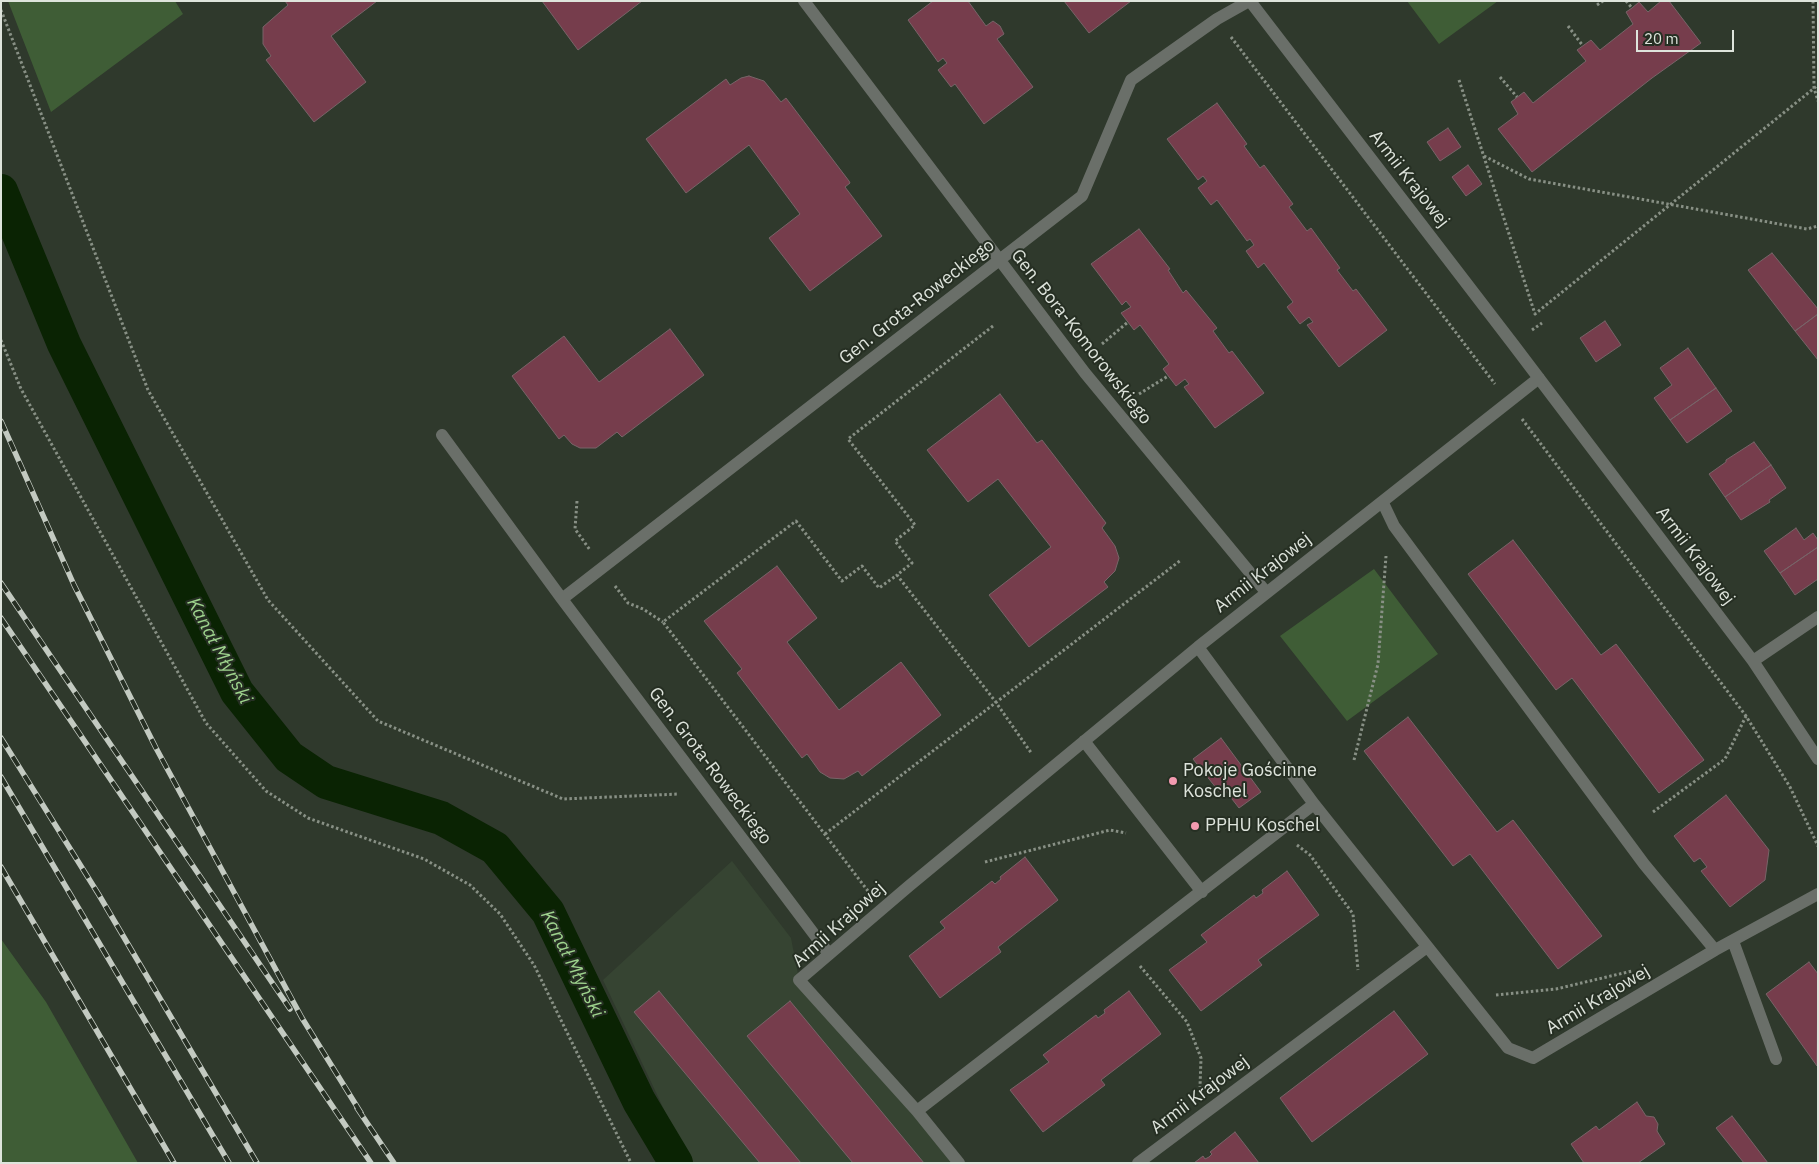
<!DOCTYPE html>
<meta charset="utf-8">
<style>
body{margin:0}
#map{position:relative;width:1819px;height:1164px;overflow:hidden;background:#2f392c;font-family:"IBM Plex Sans",sans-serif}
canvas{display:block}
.frame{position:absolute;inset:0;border:2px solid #dee4dc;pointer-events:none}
.scale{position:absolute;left:1636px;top:30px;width:98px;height:22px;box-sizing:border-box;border:2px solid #dee4dc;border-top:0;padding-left:6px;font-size:15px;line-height:18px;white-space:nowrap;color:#dee4dc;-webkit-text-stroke:4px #262f23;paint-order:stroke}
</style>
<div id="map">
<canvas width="1819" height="1164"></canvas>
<div class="frame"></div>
<div class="scale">20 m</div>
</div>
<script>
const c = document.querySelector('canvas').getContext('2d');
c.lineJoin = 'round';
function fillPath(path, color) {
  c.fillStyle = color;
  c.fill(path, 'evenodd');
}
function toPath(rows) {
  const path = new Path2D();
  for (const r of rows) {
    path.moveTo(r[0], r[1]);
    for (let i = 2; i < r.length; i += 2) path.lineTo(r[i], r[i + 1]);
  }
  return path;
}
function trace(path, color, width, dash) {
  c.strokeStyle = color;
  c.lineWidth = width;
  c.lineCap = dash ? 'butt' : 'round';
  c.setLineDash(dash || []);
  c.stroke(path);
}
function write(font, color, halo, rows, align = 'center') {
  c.font = font + ' "IBM Plex Sans",sans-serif';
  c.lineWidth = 4;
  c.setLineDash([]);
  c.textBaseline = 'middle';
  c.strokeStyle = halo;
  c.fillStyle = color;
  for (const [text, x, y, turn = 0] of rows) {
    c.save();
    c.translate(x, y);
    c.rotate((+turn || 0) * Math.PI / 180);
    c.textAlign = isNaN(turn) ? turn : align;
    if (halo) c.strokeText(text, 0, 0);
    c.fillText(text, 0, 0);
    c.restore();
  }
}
fillPath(toPath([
 [732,861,791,938,799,980,963,1163,693,1163,685,1154,603,980]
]), '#364432');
fillPath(toPath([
 [8,1,175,1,183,14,51,112],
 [1407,1,1498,1,1439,44],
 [1374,569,1438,654,1347,721,1280,636],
 [1,939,46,1002,138,1163,1,1163]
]), '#3f5d36');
trace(toPath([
 [1,191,64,344,237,692,289,757,326,782,441,818,495,848,548,912,639,1101,676,1163]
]), '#0a2303', 34);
const building = toPath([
 [285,1,377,1,331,36,366,82,314,122,266,60,271,56,263,44,263,27,288,5,285,1],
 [542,1,642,1,578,50,542,1],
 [933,1,968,1,986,26,993,21,1000,26,1004,34,997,39,1033,87,984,124,955,84,951,87,938,70,947,63,943,58,938,62,908,20,933,1],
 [1064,1,1131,1,1089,33,1064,1],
 [1661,1,1669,1,1701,43,1652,78,1532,172,1498,129,1518,114,1511,102,1524,92,1533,103,1586,61,1577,50,1591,40,1600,50,1633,24,1626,12,1632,8,1639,2,1648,12,1661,1],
 [749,76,764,81,781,102,786,98,849,181,850,183,845,187,882,236,810,291,769,238,800,214,749,145,686,193,646,139,726,79,730,85,741,78,749,76],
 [1217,103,1247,144,1244,146,1260,168,1264,165,1293,204,1289,207,1307,231,1311,228,1340,268,1337,270,1353,291,1356,289,1387,330,1339,367,1307,325,1313,322,1309,317,1300,324,1287,307,1293,302,1264,263,1258,268,1246,251,1254,245,1250,239,1247,241,1217,200,1211,205,1198,188,1207,181,1203,176,1198,180,1167,139,1217,103],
 [1448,128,1461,147,1440,161,1427,142,1448,128],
 [1468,165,1482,184,1466,196,1452,177,1468,165],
 [1139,229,1170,269,1168,270,1183,293,1186,290,1217,328,1213,331,1229,353,1232,351,1264,393,1215,428,1184,387,1189,384,1185,379,1176,386,1163,369,1169,364,1140,325,1134,330,1121,313,1131,307,1126,301,1122,305,1091,264,1139,229],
 [1772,253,1818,309,1818,314,1795,331,1748,270,1772,253],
 [1818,314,1818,360,1795,331,1818,314],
 [1605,321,1621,345,1596,362,1580,338,1605,321],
 [670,329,704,375,622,437,617,432,596,448,580,448,572,444,564,435,559,439,512,376,564,336,599,382,670,329],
 [1688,348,1716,388,1670,420,1654,398,1672,385,1660,368,1688,348],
 [1716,388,1732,411,1687,443,1670,420,1716,388],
 [1000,394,1037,443,1042,440,1106,523,1102,528,1115,546,1119,558,1115,571,1104,582,1108,587,1029,647,989,595,1051,547,998,479,968,502,927,450,1000,394],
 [1754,442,1771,465,1725,497,1709,474,1726,462,1726,460,1754,442],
 [1771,465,1786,488,1769,500,1770,502,1741,520,1725,497,1771,465],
 [1796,528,1804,540,1813,533,1818,540,1818,547,1780,573,1764,551,1796,528],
 [1513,540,1601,655,1616,644,1704,760,1659,793,1572,678,1556,690,1468,574,1513,540],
 [1818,547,1818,579,1795,595,1780,573,1818,547],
 [777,566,817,618,787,642,839,710,901,662,941,715,862,776,858,771,844,779,830,778,820,772,807,754,802,758,737,673,742,669,704,621,777,566],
 [1408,717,1497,832,1513,820,1602,936,1558,969,1470,854,1453,866,1364,751,1408,717],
 [1221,738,1261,792,1239,808,1225,790,1221,794,1193,759,1221,738],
 [1726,795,1769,850,1765,880,1730,907,1701,871,1707,867,1700,858,1694,862,1674,836,1726,795],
 [1025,857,1058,900,998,947,1001,952,940,998,909,956,945,928,940,922,992,881,995,884,1001,879,1000,877,1025,857],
 [1287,871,1319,915,1258,960,1262,965,1201,1011,1169,970,1207,942,1201,935,1254,895,1256,898,1263,893,1262,890,1287,871],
 [1809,962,1818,974,1817,1066,1766,994,1809,962],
 [659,991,801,1163,760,1163,634,1012,659,991],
 [1129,991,1161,1034,1101,1080,1105,1085,1043,1132,1010,1090,1049,1062,1043,1055,1096,1015,1098,1018,1105,1013,1104,1010,1129,991],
 [790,1001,924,1163,853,1163,747,1036,790,1001],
 [1394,1011,1428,1054,1312,1142,1280,1098,1394,1011],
 [1637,1102,1646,1116,1654,1117,1658,1124,1657,1131,1665,1144,1638,1163,1584,1163,1571,1144,1596,1126,1599,1130,1637,1102],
 [1732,1116,1739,1125,1768,1163,1744,1163,1716,1128,1732,1116],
 [1235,1132,1259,1163,1194,1163,1203,1156,1205,1159,1209,1157,1212,1154,1210,1152,1235,1132]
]);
fillPath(building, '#763d4c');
trace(building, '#786468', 1);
trace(toPath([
 [1626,1,1632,8],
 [1813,1,1814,88,1818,101],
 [1597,5,1603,1],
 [1,10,148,390,268,600,378,721,563,799,679,794],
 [1568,26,1583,46],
 [1231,37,1495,384],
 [1500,77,1517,97],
 [1459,80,1535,314,1818,85],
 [1484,156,1529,179,1807,229,1818,226],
 [993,326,848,439,915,525,895,541,912,563,897,575,995,701,1032,754],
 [1532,330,1542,323],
 [1,340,21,389,206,723,266,791,308,818,424,859,470,885,500,914,534,965,631,1163],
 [1102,344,1128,322],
 [1139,394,1168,376],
 [1522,419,1746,716,1790,787,1818,846],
 [577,501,575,529,590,550],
 [615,586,628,603,643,609,663,622],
 [1354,760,1378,664,1386,556],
 [1653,812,1725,759,1746,716],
 [825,834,1181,560],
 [1297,845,1310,855,1353,914,1358,970],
 [985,862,1110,830,1126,833],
 [868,891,663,622,796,521,842,581,862,566,879,588,897,575],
 [1140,966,1187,1022,1201,1058,1200,1087],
 [1496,995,1556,989,1632,971]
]), '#889085', 3, [2.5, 2.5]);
trace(toPath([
 [804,1,1085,373,1266,592],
 [1250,1,1513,344,1753,661,1818,759],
 [442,435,562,599,1082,196,1131,80,1217,19,1249,1],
 [1383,503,1394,526,1644,864,1715,950],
 [562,599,829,954],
 [1198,647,1314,804,1508,1048,1533,1058,1715,950,1818,894],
 [1753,661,1818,617],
 [1084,741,1202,892],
 [1733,941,1776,1059],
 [917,1111,1314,804],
 [959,1163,917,1111,799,980,909,886,1198,647,1539,378],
 [1138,1163,1427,947]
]), '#6a6f69', 12);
const rail = toPath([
 [1,421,74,585,156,748,302,1018,361,1113],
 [1,583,290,1009],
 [1,618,371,1163],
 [1,738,99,895,257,1163],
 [1,777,229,1163],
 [1,867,174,1163],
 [357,1108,394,1163]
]);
trace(rail, '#c3cac1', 5.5);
trace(rail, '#262f23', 4, [11]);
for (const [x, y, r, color] of [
 [1173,781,5,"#f29aaf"],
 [1195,826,5,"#f29aaf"]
]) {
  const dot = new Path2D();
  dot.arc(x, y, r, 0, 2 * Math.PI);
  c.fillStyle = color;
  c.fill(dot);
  trace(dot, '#262f23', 2);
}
write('18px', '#dee4dc', '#262f23', [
 ["Armii Krajowej",1409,179,52],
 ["Gen. Grota-Roweckiego",917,302,-38],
 ["Gen. Bora-Komorowskiego",1081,337,52],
 ["Armii Krajowej",1695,556,53],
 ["Armii Krajowej",1263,573,-38],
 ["Gen. Grota-Roweckiego",710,766,53],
 ["Armii Krajowej",839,925,-42],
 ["Armii Krajowej",1598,1000,-31],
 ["Armii Krajowej",1200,1095,-37]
]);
write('18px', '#dee4dc', '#262f23', [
 ["Pokoje Gościnne",1183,771],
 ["Koschel",1183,792],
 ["PPHU Koschel",1205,826]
], 'left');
write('italic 19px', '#9ed38d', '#262f23', [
 ["Kanał Młyński",219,651,62],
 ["Kanał Młyński",572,964,63]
]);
</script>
